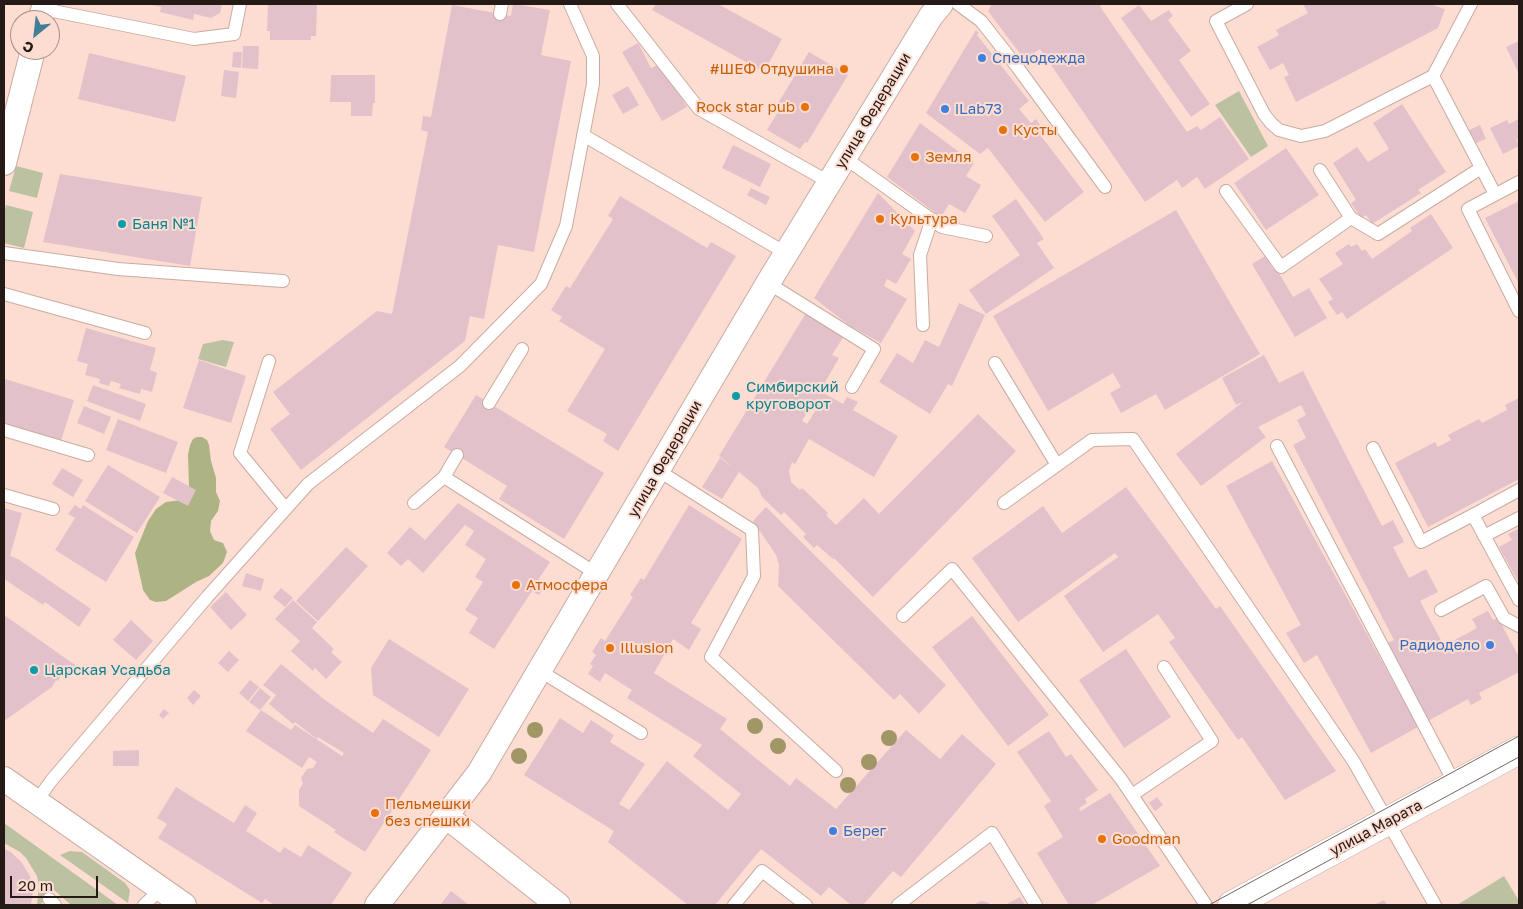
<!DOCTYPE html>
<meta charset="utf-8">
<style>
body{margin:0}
#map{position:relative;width:1523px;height:909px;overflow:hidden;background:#fdddd2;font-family:"Golos Text",sans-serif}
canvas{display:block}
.frame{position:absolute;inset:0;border:5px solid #251a16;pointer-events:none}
.north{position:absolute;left:10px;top:10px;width:50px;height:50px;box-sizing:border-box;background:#fdddd2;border:1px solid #a78f87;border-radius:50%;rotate:209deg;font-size:14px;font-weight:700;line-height:20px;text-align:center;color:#251a16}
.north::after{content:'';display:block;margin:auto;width:18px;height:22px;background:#427e95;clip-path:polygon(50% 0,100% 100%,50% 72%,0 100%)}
.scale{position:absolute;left:10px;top:876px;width:88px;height:22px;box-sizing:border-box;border:2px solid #251a16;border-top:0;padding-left:6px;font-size:15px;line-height:18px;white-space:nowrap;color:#251a16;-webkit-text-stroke:4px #fdddd2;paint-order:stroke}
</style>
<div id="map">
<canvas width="1523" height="909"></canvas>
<div class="frame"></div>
<div class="north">С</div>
<div class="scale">20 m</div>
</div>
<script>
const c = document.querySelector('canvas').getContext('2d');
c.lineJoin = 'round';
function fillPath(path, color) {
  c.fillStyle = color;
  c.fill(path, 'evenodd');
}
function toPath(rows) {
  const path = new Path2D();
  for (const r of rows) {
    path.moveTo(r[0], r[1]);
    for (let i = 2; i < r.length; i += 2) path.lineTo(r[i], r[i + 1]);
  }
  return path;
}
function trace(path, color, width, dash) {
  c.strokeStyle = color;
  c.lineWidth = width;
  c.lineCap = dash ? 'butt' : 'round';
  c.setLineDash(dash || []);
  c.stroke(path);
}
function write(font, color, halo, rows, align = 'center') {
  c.font = font + ' "Golos Text",sans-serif';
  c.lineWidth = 4;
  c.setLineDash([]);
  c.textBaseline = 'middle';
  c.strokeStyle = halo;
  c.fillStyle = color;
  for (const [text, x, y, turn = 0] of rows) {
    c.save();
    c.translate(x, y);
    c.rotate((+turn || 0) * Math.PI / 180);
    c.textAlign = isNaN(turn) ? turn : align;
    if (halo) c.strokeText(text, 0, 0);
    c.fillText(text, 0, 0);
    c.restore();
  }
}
fillPath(toPath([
 [1239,91,1268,146,1251,157,1215,105],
 [16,166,43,173,37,198,9,191],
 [6,205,33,212,24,248,4,243,4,214],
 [223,340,234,342,226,367,198,359,203,344],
 [4,823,118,905,71,905,54,890,40,905,37,905,39,886,37,876,26,858,20,852,4,843],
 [70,851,82,852,125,883,130,890,128,903,60,855],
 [1504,876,1519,901,1519,905,1457,905]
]), '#bcc1a2');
fillPath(toPath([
 [197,437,202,437,207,440,209,445,211,461,216,478,216,492,220,501,218,511,211,521,210,531,214,540,223,543,227,552,223,563,209,576,196,582,166,601,156,602,150,600,143,590,135,553,148,521,156,509,166,502,182,500,189,487,188,455,190,445,193,439]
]), '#adb383');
fillPath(toPath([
 [148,4,222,4,220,13,211,18,194,14,193,20,160,12,161,7],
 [268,4,317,4,316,36,311,36,311,40,270,40,270,31,267,31],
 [513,4,550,10,541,55,571,61,534,252,498,245,484,319,470,316,465,341,301,470,270,429,290,414,273,392,377,311,392,314,428,132,421,130,423,116,431,117,452,5,511,16],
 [656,4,718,4,782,39,764,72,652,10],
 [992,4,1104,4,1100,6,1103,11,1097,15,1103,11,1187,132,1197,126,1201,130,1220,117,1249,159,1205,189,1197,177,1182,188,1177,180,1145,202,1040,49,1024,59,988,11],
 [1303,4,1430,4,1445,9,1438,28,1296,102,1284,77,1289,75,1283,63,1270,70,1257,47,1279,35,1276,30,1308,13],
 [1139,5,1151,21,1169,10,1173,16,1168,20,1191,51,1179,60,1210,104,1191,117,1121,18],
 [976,30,979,33,977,35,1029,101,1019,109,1031,123,1036,119,1045,132,1041,136,1084,192,1045,222,988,148,980,154,926,113],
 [1519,41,1519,74,1506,47],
 [638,43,651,68,662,63,687,107,662,121,622,52],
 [243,46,259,46,258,69,242,68],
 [233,52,242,52,241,68,232,67],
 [809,52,848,75,807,143,805,142,800,149,767,130,778,112,774,110],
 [89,53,186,76,175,122,78,99],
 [224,70,239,72,236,98,221,96],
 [331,75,375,75,375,103,373,103,372,116,351,116,351,102,330,102],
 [628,86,639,105,623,114,612,95],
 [1402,104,1446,172,1418,190,1421,193,1372,224,1366,215,1361,218,1351,203,1356,200,1333,163,1357,147,1368,162,1389,149,1373,123],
 [1519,119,1519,143,1515,136,1519,146,1503,154,1490,128,1507,120,1509,124],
 [920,123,974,163,966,176,981,185,965,213,949,204,941,217,887,177],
 [1480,125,1486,139,1476,143,1469,130],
 [733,145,771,164,760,187,722,168],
 [1286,148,1319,195,1266,230,1234,183],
 [60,174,202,197,190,266,43,242],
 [751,188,770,197,766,205,747,195],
 [878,193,915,231,902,254,911,259,896,284,887,279,884,286,907,299,881,343,850,326,814,298],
 [620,196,707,248,711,242,736,256,618,451,603,441,607,434,567,411,605,349,559,321,562,317,551,310,566,286,570,288,613,219,608,216],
 [1016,199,1044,239,1037,243,1054,268,986,314,969,290,1020,255,992,216],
 [1519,201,1519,284,1485,218],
 [1176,210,1260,354,1165,410,1156,394,1121,413,1110,393,1121,387,1113,373,1048,411,993,316],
 [1431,214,1453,248,1347,319,1342,312,1337,315,1328,302,1333,299,1319,279,1343,264,1335,253,1349,244,1351,247,1357,244,1362,251,1365,249,1372,259,1412,231,1410,228],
 [1265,256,1273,269,1276,268,1293,297,1309,288,1327,318,1295,337,1252,264],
 [959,303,985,315,952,386,948,384,930,414,879,382,897,353,913,363,925,340,939,347],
 [806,313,844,336,832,355,839,358,820,391,843,404,847,397,858,402,853,410,898,436,874,477,809,439,795,464,792,462,789,471,791,482,800,490,802,488,828,513,826,515,836,525,864,498,879,514,978,414,1016,451,873,597,834,558,833,559,817,545,814,548,803,537,806,534,784,512,781,515,762,497,758,488,739,472,722,499,702,487,720,458,736,470,719,456],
 [810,407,816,410,807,424,802,421],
 [86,328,156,348,150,370,157,373,152,392,141,389,140,394,119,388,121,384,111,381,109,386,99,383,100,379,85,375,88,364,77,361],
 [1264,355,1279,383,1303,371,1382,526,1393,520,1404,542,1393,547,1409,578,1426,569,1438,592,1420,601,1444,646,1477,628,1472,619,1488,611,1493,620,1498,618,1519,657,1519,672,1479,693,1482,699,1471,705,1468,699,1428,721,1386,644,1394,640,1293,445,1306,438,1297,420,1306,415,1301,405,1258,427,1266,437,1201,486,1176,454,1243,402,1236,405,1222,378],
 [199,360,246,376,231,423,183,408],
 [5,379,74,400,60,444,4,427,4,385],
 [93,385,146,404,140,421,87,401],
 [476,395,604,473,564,539,499,499,507,486,444,447],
 [1519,398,1519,479,1428,527,1395,463,1435,442,1438,447,1451,440,1448,435,1479,419,1482,423,1507,410,1505,405],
 [84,406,111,417,104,434,77,423],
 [118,419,178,442,166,473,106,450],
 [1272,461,1418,727,1371,753,1317,655,1304,663,1286,633,1301,625,1226,486],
 [108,465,160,497,137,533,85,501],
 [62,468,83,480,73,497,52,484],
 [172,477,196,490,188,506,163,493],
 [1126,487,1174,551,1216,609,1220,606,1336,771,1285,800,1242,737,1238,740,1169,642,1175,638,1158,614,1103,652,1064,596,1118,557,1115,553,1018,622,972,558,1043,506,1062,533],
 [458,503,550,562,538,580,546,585,539,595,532,591,494,649,469,633,478,618,465,610,483,582,475,577,486,559,465,545,474,531,465,525,423,573,408,559,401,566,387,553,410,527,425,540],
 [75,505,81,509,83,505,134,537,106,582,55,550,75,518,68,514],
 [689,505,742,539,691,623,701,629,689,650,673,639,654,673,727,719,720,729,790,786,796,778,836,809,906,730,940,759,962,734,996,764,901,877,893,871,863,905,851,905,829,887,821,896,761,849,715,905,688,905,608,842,614,831,524,775,560,718,583,733,591,720,614,735,610,742,645,764,619,804,629,810,667,761,728,810,741,794,693,756,702,745,627,698,632,690,605,673,600,682,588,674,593,666,590,664,596,655,592,652,601,638,605,641,633,597,630,595,641,578,644,580],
 [766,507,946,685,919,714,900,694,894,700,778,586,779,565,776,555,753,521],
 [4,508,22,513,10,556,18,559,91,609,79,627,45,602,43,605,4,579],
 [1518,529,1519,531,1519,583,1499,547,1512,540,1508,534],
 [346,547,368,566,318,621,296,601],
 [246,573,264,579,261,591,242,586],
 [281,588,293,598,285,607,273,597],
 [226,592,247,615,231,630,210,607],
 [293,600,317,622,312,628,334,649,331,652,342,662,326,679,315,668,313,671,291,651,300,641,275,619],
 [4,615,78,667,65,677,61,675,58,681,56,680,52,687,4,721],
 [972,616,1049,715,1008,746,932,647],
 [131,620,153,641,136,660,113,640],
 [389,639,469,689,439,737,373,695,371,668],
 [1126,649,1171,717,1124,748,1079,680],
 [229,651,239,660,228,672,218,663],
 [281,664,325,700,373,733,383,719,431,750,365,852,334,832,336,830,299,806,299,790,303,784,301,778,307,769,313,768,317,762,309,757,302,768,246,731,261,710,291,730,295,725,342,756,344,753,318,737,317,739,295,722,293,724,269,704,276,695,263,685],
 [250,680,259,687,248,701,239,693],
 [260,688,271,697,260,710,249,702],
 [194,690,201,696,193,705,187,698],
 [164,709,169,713,163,719,159,715],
 [1049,731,1066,757,1071,754,1098,790,1085,799,1087,803,1079,808,1081,811,1110,793,1160,866,1092,905,1069,905,1037,853,1063,837,1044,806,1051,801,1017,752],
 [139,750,139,766,113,766,113,751],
 [176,787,234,823,245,805,257,813,246,831,259,839,280,853,284,847,301,857,308,845,352,873,331,905,274,905,265,899,262,903,158,838,167,824,157,818],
 [1157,797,1163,805,1155,811,1149,803],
 [4,849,11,852,22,863,30,876,33,891,31,905,4,905],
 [451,891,469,905,440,905],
 [1020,897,1025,905,1005,905],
 [1384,900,1387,905,1374,905],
 [981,901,987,902,991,905,973,905]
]), '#e2c1cb');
const lane = toPath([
 [617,4,699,109,829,182],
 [958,4,981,21,1018,68,1105,187],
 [1247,4,1216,21,1264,114,1271,123,1279,130,1301,136,1325,131,1433,76],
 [1471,4,1433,76,1495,194],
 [43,9,194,39,234,34,240,4],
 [500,14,502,4],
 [583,135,786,253],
 [845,158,942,227,986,236],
 [1519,182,1468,209,1519,311],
 [1226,191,1281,267,1351,218,1320,170],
 [1351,218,1378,234,1481,168],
 [4,253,118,269,283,281],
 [768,283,874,349,852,387],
 [4,294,145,333],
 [923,325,920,255,932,219],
 [269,361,240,453,286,509],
 [995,363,1057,465],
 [489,403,522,349],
 [4,430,88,455],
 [1277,446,1455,784],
 [1373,448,1421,542,1473,515],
 [659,471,752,530,754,576,711,657,836,771],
 [444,477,457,455],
 [1519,490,1473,515,1519,600],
 [4,495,53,509],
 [414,503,444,477,597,574],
 [1004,503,1092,440,1133,439,1354,762,1435,905],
 [1484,536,1519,518],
 [1441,610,1486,586,1504,618,1519,626],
 [903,616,952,569,1121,779,1206,905],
 [540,671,641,733],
 [1132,795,1212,741,1164,667],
 [36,802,51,781,208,596,308,484,460,366,541,284,566,226,593,84,593,56,570,4],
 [49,899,55,905],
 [144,905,161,889],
 [734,905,762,871,806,905],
 [898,905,992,833,1036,905]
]);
const street = toPath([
 [40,20,45,4],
 [4,163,33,50],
 [4,779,184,905],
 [446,816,558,905],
 [377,905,479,773,768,283,931,16,941,4]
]);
const secondary = toPath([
 [1232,905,1519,750]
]);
trace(lane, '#c9aba1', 14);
trace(street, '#c9aba1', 26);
trace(secondary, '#c9aba1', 29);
trace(lane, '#fff', 12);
trace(street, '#fff', 24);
trace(secondary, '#fff', 28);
trace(toPath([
 [1209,905,1519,736],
 [1247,905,1519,757]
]), '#78655e', 1);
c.fillStyle = '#a19666';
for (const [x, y] of [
 [755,726],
 [535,730],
 [889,738],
 [778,746],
 [519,756],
 [869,762],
 [848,785]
]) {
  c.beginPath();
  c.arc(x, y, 8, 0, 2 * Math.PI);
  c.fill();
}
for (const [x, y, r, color] of [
 [982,58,5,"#3f7fe0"],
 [844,69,5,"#e8710a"],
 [805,107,5,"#e8710a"],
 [945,109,5,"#3f7fe0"],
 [1003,130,5,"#e8710a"],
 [915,157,5,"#e8710a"],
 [880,219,5,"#e8710a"],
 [122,224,5,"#0f9aa8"],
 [736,396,5,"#0f9aa8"],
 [516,585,5,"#e8710a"],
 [1490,645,5,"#3f7fe0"],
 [610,648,5,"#e8710a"],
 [34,670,5,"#0f9aa8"],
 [375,813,5,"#e8710a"],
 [833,831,5,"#3f7fe0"],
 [1102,839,5,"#e8710a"]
]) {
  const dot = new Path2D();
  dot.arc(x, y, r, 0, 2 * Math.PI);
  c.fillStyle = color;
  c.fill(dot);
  trace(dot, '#fdddd2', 2);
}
write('15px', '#366cbe', '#fdddd2', [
 ["Спецодежда",992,58],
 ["iLab73",955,109],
 ["Радиодело",1480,645,"right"],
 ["Берег",843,831]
], 'left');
write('15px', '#c56008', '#fdddd2', [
 ["#ШЕФ Отдушина",834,69,"right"],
 ["Rock star pub",795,107,"right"],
 ["Кусты",1013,130],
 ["Земля",925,157],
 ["Культура",890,219],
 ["Атмосфера",526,585],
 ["Illusion",620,648],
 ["Пельмешки",385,804],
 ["без спешки",385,821],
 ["Goodman",1112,839]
], 'left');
write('15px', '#251a16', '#fdddd2', [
 ["улица Федерации",873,111,-59],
 ["улица Федерации",665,459,-60],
 ["улица Марата",1376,828,-28]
]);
write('15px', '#0d838f', '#fdddd2', [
 ["Баня №1",132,224],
 ["Симбирский",746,387],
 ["круговорот",746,404],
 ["Царская Усадьба",44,670]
], 'left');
</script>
